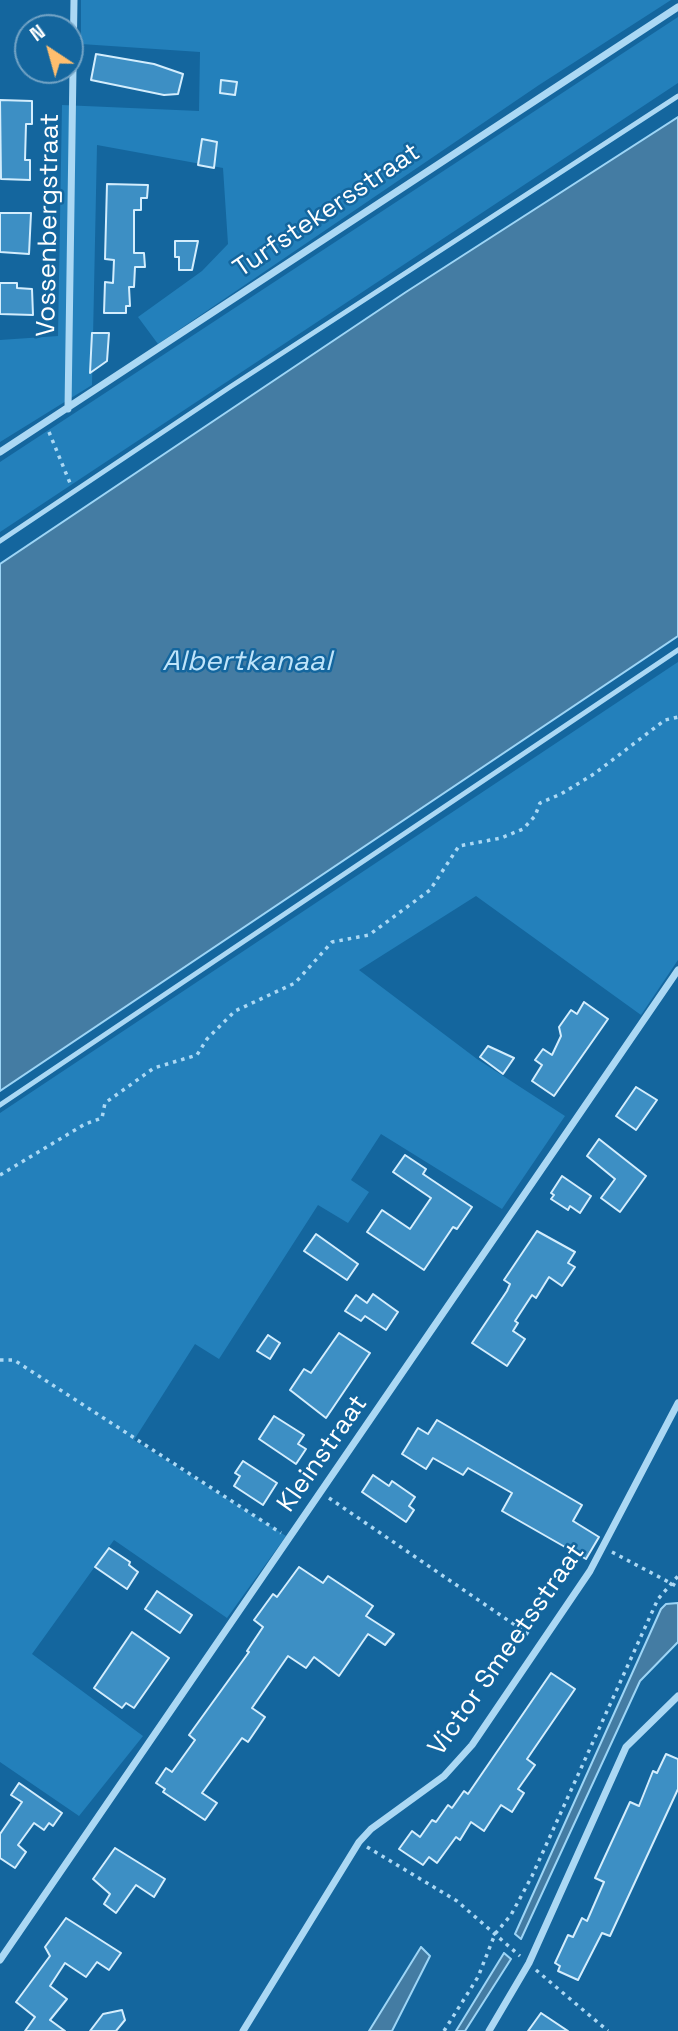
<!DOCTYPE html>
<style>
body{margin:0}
#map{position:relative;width:678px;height:2031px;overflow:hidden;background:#14669e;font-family:"Space Grotesk",sans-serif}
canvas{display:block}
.north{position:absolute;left:14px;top:14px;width:70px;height:70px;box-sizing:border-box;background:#14669e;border:2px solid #72a3c5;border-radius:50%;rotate:324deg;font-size:19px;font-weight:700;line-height:28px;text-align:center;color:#fff}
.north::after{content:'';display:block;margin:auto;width:24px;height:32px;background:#ffbe6e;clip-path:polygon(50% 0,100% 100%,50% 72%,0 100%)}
</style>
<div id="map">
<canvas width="678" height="2031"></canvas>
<div class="north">N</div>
</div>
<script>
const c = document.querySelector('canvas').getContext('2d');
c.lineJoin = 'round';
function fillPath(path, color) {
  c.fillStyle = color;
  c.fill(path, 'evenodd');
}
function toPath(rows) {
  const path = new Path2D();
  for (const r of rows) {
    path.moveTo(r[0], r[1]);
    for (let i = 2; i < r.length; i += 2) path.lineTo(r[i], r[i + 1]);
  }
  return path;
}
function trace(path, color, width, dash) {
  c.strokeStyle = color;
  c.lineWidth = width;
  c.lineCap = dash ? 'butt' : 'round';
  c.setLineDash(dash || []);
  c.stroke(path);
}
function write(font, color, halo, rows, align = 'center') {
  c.font = font + ' "Space Grotesk",sans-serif';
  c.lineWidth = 5;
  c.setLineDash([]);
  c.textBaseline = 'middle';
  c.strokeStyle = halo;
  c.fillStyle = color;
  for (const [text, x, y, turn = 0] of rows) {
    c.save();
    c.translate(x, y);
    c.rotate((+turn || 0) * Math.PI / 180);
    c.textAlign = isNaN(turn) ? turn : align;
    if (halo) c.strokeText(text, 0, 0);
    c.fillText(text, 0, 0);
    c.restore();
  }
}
fillPath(toPath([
 [81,0,671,0,539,85,158,344,138,317,202,271,228,244,223,168,97,145,92,385,0,442,0,340,58,336,62,105,199,111,200,52,81,44],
 [678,17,678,83,0,532,0,462],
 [678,662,678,960,641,1015,476,896,359,970,477,1059,565,1116,502,1209,381,1134,351,1180,369,1192,348,1223,318,1205,219,1359,195,1344,134,1440,286,1536,227,1618,114,1540,32,1654,143,1736,79,1816,0,1762,0,1113]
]), '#2380bb');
const water = toPath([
 [678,117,678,636,0,1091,0,564,406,292,678,117],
 [678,1603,678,1642,640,1681,521,1939,515,1934,661,1609,666,1604,678,1603],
 [421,1947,430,1956,392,2031,369,2031,421,1947],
 [504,1953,511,1959,465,2031,456,2031,504,1953]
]);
fillPath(water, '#447ca3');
trace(water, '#9dd5f6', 2);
const building = toPath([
 [96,54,154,64,183,74,178,94,164,95,91,80,96,54],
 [221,80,237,82,235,95,220,93,221,80],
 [0,100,32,101,32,124,26,124,25,160,30,160,30,180,1,179,0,100],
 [202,139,217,142,214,168,198,165,202,139],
 [107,184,148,185,147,198,141,198,141,210,134,210,134,253,144,253,145,267,135,267,134,287,129,287,130,306,126,306,126,313,104,313,105,282,113,283,114,260,105,259,107,184],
 [0,213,31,213,29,254,0,252,0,213],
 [175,241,198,241,192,270,179,270,179,257,175,257,175,241],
 [0,283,17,283,17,288,32,289,33,315,0,314,0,283],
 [92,333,109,333,107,361,90,373,92,333],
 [584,1002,608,1019,554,1096,532,1081,542,1065,535,1060,543,1049,552,1055,561,1036,559,1027,571,1010,577,1014,584,1002],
 [488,1046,514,1058,503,1074,480,1057,488,1046],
 [636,1087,657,1100,636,1130,616,1116,636,1087],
 [599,1139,646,1176,620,1212,601,1198,615,1179,587,1156,599,1139],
 [405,1155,426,1169,423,1174,472,1207,457,1229,453,1227,424,1270,367,1232,382,1210,410,1229,431,1198,393,1172,405,1155],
 [562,1176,591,1196,580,1213,570,1206,568,1210,551,1199,554,1195,551,1193,562,1176],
 [537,1231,575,1252,568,1263,575,1267,562,1286,549,1277,536,1298,532,1295,515,1321,518,1323,513,1331,525,1339,507,1366,472,1343,507,1291,510,1284,504,1280,537,1231],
 [316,1234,358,1264,347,1280,304,1251,316,1234],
 [373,1294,398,1312,386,1330,365,1316,361,1321,345,1311,356,1295,367,1303,373,1294],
 [339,1333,370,1353,326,1418,290,1390,304,1369,311,1373,339,1333],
 [268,1335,280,1343,270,1359,257,1351,268,1335],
 [274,1416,304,1435,298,1444,306,1449,296,1464,259,1439,274,1416],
 [437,1420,582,1505,573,1521,599,1537,586,1559,502,1511,512,1493,468,1468,463,1475,433,1458,426,1469,402,1454,418,1428,428,1434,437,1420],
 [243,1461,277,1483,263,1505,234,1486,240,1476,235,1473,243,1461],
 [373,1475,389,1486,392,1481,415,1497,409,1506,414,1510,406,1522,362,1492,373,1475],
 [109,1548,130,1562,129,1565,138,1572,127,1589,95,1567,109,1548],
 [299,1567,323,1583,328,1576,373,1606,366,1616,394,1634,385,1645,368,1634,339,1676,314,1657,306,1668,288,1656,252,1708,265,1717,248,1742,242,1738,202,1793,217,1803,205,1820,163,1792,165,1789,156,1783,166,1768,172,1772,195,1740,189,1735,249,1652,247,1651,263,1627,254,1620,273,1594,277,1597,299,1567],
 [157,1591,192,1615,180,1633,145,1609,157,1591],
 [132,1632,169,1658,134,1708,126,1703,122,1708,94,1688,132,1632],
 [551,1673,575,1689,527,1759,535,1765,518,1789,524,1793,512,1812,501,1805,484,1831,471,1822,460,1840,456,1837,437,1863,429,1857,423,1865,399,1849,412,1831,420,1837,432,1820,436,1822,448,1805,452,1808,464,1791,468,1794,551,1673],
 [666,1754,678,1759,678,1789,610,1936,602,1933,578,1980,558,1971,560,1966,555,1963,568,1935,573,1937,582,1918,587,1921,604,1882,595,1878,630,1802,639,1806,653,1771,657,1773,666,1754],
 [19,1783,62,1813,53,1826,49,1823,44,1830,34,1823,18,1845,26,1852,15,1868,0,1858,0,1834,22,1802,11,1795,19,1783],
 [115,1848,165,1879,154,1897,136,1885,116,1913,104,1904,110,1894,93,1879,115,1848],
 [66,1918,121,1953,109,1970,97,1962,86,1977,65,1963,50,1986,67,1999,50,2020,65,2031,25,2031,35,2017,16,2002,50,1956,45,1947,66,1918],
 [122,2010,125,2020,116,2031,90,2031,103,2014,122,2010],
 [541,2013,568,2031,528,2031,541,2013]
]);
fillPath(building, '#3d8fc4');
trace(building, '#d3edfd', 2);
trace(toPath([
 [49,432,70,483],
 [0,1175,85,1124,102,1118,105,1103,154,1068,197,1055,207,1039,235,1011,295,983,332,942,369,935,430,890,459,846,501,838,523,829,535,816,540,803,561,794,594,774,665,720,678,717],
 [0,1360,14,1360,281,1533],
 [329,1498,531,1636],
 [612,1552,678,1587],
 [367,1847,457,1901,520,1956],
 [536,1970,608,2031],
 [444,2031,478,1977,495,1934,511,1915,532,1876,658,1599,678,1576]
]), '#abd8f4', 3.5, [3.5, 5]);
trace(toPath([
 [0,541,230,387,678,96],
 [0,1105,678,650]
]), '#abd8f4', 5);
trace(toPath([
 [68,409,74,0],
 [0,452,678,7],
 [0,1960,678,970],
 [243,2031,359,1842,371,1829,444,1776,472,1745,590,1571,678,1403],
 [489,2031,529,1963,626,1747,678,1696]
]), '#abd8f4', 7);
write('26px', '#fff', '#14669e', [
 ["Turfstekersstraat",327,211,-34],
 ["Vossenbergstraat",49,225,-89],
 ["Kleinstraat",323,1454,-55],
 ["Victor Smeetsstraat",507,1650,-55]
]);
write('italic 28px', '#bfe4fa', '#14669e', [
 ["Albertkanaal",247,662]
]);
</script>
